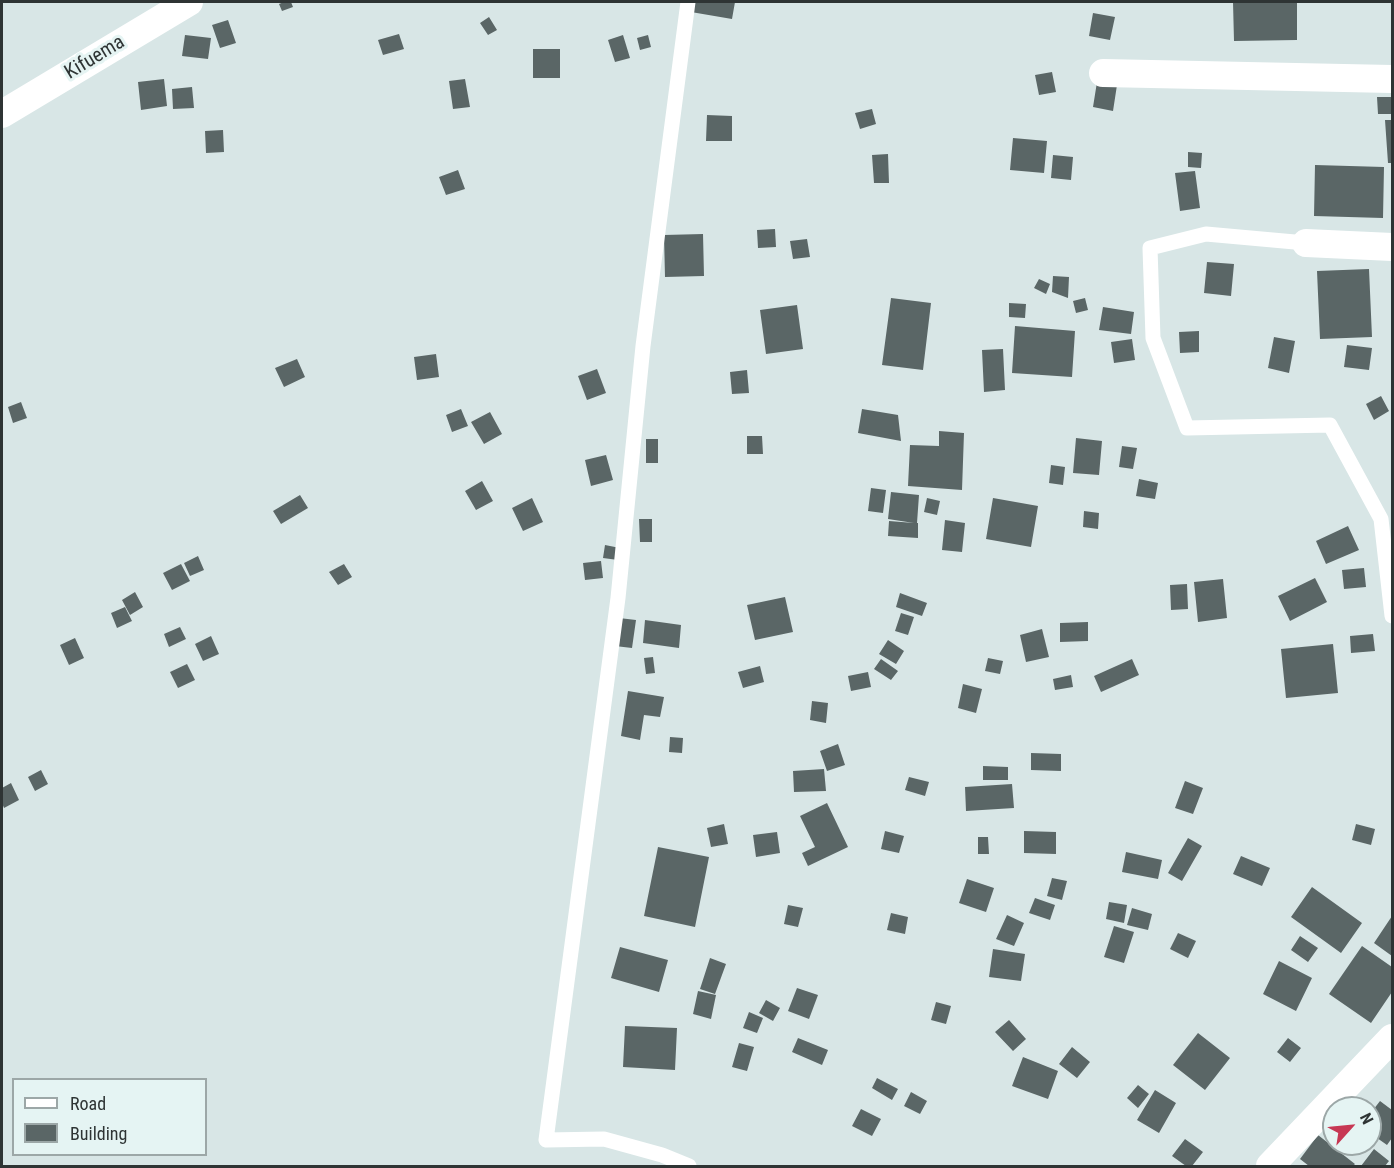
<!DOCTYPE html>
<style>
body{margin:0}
#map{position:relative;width:1394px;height:1168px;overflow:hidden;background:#d8e6e6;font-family:"Roboto Condensed",sans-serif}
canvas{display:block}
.frame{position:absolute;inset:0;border:3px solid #2e3434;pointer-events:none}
.legend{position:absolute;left:12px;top:1078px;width:195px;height:78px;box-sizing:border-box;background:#e5f4f3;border:2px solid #9ca7a7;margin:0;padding:8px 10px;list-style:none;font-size:18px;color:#2e3434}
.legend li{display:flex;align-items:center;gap:12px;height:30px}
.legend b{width:30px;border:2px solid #9ca7a7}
.north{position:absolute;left:1322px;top:1096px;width:60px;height:60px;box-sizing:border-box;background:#e5f4f3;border:2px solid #9ca7a7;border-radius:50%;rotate:63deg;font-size:16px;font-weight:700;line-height:24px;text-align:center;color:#2e3434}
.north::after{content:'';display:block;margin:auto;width:21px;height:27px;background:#c73753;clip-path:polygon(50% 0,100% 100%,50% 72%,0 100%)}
</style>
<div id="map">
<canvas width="1394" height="1168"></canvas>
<div class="frame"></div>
<ul class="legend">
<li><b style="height:8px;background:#fff"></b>Road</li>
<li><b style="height:16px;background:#5a6666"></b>Building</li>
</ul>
<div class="north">N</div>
</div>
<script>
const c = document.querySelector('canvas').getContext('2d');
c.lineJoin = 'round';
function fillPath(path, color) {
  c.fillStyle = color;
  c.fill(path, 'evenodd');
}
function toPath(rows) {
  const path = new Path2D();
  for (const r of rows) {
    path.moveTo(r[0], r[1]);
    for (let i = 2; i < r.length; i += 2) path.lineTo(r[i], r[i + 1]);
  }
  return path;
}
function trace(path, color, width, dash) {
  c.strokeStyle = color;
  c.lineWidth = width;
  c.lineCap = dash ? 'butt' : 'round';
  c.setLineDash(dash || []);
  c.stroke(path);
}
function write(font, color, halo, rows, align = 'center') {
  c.font = font + ' "Roboto Condensed",sans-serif';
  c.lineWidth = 6;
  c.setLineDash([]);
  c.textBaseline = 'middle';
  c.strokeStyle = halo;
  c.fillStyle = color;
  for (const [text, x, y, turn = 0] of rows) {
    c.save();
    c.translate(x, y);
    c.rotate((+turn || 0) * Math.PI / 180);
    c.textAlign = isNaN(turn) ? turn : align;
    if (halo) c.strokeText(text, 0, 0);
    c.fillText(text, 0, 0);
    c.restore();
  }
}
fillPath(toPath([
 [284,2,291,2,293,7,282,11,279,4],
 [693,2,735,2,732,19,691,12],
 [1233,2,1297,2,1297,40,1234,41],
 [1093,13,1115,17,1110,40,1089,36],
 [489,17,497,30,488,35,480,23],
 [228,20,236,43,220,48,212,25],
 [399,34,404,49,383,55,378,40],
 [185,35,211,38,208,59,182,56],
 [623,35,630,58,615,62,608,40],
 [648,35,651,47,640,50,637,38],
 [533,49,560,49,560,78,533,78],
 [1052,72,1056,92,1039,95,1035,75],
 [164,79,167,106,141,110,138,82],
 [465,79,470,107,453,109,449,81],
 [1097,82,1117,85,1113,111,1093,107],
 [192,87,194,108,173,109,172,89],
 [1377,97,1392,97,1392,114,1378,114],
 [872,109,876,124,860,129,855,113],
 [707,115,732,116,732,141,706,141],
 [1385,120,1392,120,1392,163,1388,163],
 [223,130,224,152,206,153,205,131],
 [1013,138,1047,141,1044,173,1010,170],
 [1188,152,1202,153,1201,168,1188,167],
 [888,154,889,183,874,183,872,155],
 [1053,155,1073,157,1071,180,1051,178],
 [1315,165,1384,167,1383,218,1314,216],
 [458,170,465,189,446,195,439,177],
 [1195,171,1200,208,1180,211,1175,173],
 [775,229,776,247,758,248,757,230],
 [703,234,704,276,665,277,664,235],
 [807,239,810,257,793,259,790,241],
 [1207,262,1234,264,1231,296,1204,293],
 [1369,269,1372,337,1320,339,1317,271],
 [1053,276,1069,277,1068,298,1052,292],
 [1039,279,1050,284,1046,294,1034,288],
 [891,298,931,303,923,370,882,365],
 [1085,298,1088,310,1076,313,1073,301],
 [1009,303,1026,304,1025,318,1009,317],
 [797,305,803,349,766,354,760,310],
 [1103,307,1134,312,1131,334,1099,330],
 [1015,326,1075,331,1072,377,1012,373],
 [1199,331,1199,352,1180,353,1179,332],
 [1274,337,1295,341,1289,373,1268,368],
 [1132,339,1135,360,1114,363,1111,342],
 [1347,345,1372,348,1369,370,1344,367],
 [1003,349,1005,390,984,392,982,350],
 [436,354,439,377,417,380,414,357],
 [297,359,305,377,284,387,275,368],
 [597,369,606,393,587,400,578,376],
 [747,370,749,393,732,394,730,372],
 [1381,396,1389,411,1374,420,1366,404],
 [21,402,27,418,13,423,8,407],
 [461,409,468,426,452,432,446,415],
 [862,409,898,415,901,441,858,433],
 [490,412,502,434,484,444,471,422],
 [939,431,964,433,962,490,908,486,910,445,939,446],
 [747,436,762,436,763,454,747,454],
 [1076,438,1102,441,1099,475,1073,473],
 [646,439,658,439,658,463,646,463],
 [1122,446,1137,448,1133,469,1119,467],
 [606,455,613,480,591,486,585,460],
 [1051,465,1065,467,1063,485,1049,483],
 [1139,479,1158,483,1155,499,1136,496],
 [482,481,493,501,476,510,465,491],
 [871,488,886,490,883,513,868,511],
 [891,492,919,495,917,523,918,523,918,538,888,536,889,521,914,523,888,519],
 [300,495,308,508,281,524,273,511],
 [532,498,543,522,523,531,512,508],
 [927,498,940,501,937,515,924,512],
 [993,498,1038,506,1031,547,986,539],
 [1084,511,1099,513,1098,529,1083,527],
 [639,519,652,519,652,542,640,542],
 [945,520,965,523,962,552,942,550],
 [1348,526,1359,550,1326,564,1316,541],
 [605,545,620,548,618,560,603,558],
 [198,556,204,570,190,576,184,563],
 [601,561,603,578,585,580,583,563],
 [181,564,190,581,172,590,163,573],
 [344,564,352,577,338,585,329,572],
 [1364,568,1366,587,1344,589,1342,570],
 [1315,578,1327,602,1290,621,1278,596],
 [1223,579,1227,618,1198,622,1194,582],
 [1187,584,1188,609,1171,610,1170,585],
 [135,592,143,607,130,615,122,600],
 [900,593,927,603,922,616,896,607],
 [785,597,793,632,755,640,747,605],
 [125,607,132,621,117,628,111,613],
 [901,613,914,617,908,635,895,631],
 [619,618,636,620,632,648,615,646],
 [645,620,681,625,679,648,643,643],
 [1088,622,1088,641,1060,642,1060,623],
 [180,627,186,639,169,647,164,634],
 [1042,629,1049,657,1026,662,1020,635],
 [1373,634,1375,651,1351,653,1350,636],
 [211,636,219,654,203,661,195,644],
 [75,638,84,658,69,665,60,645],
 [888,640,904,651,896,664,879,654],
 [1333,644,1338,693,1286,698,1281,649],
 [653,657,655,673,646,674,644,658],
 [988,658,1003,661,1000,674,985,671],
 [881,659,898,671,891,680,874,669],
 [1132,659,1139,675,1101,692,1094,676],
 [187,664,195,680,178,688,170,672],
 [760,666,764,682,743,688,738,672],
 [868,672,871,687,851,691,848,676],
 [1071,675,1073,687,1055,690,1053,679],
 [963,684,982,689,976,713,958,708],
 [628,691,664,697,660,717,644,715,640,740,621,736],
 [812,701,828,703,826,723,810,720],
 [670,737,683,738,682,753,669,752],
 [838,744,845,765,827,771,820,751],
 [1031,753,1061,754,1061,771,1031,770],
 [983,766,1008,767,1008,780,983,780],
 [824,769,826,791,794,792,793,771],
 [41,770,48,784,35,791,28,777],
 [909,777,929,782,925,796,905,790],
 [1185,781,1203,788,1193,814,1175,808],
 [11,783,19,800,4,808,2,803,2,788],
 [1012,784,1014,808,966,811,965,787],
 [827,803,848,847,808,866,802,853,815,847,800,816],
 [724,824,728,844,711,847,707,828],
 [1356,824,1375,829,1371,845,1352,840],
 [885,831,904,836,899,853,881,849],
 [1024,831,1056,832,1056,854,1024,853],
 [777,832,780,853,756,857,753,835],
 [978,837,988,837,989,854,978,854],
 [1188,838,1202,846,1182,881,1168,873],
 [658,847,709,857,695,927,644,916],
 [1126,852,1162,860,1158,879,1122,872],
 [1241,856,1270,868,1262,886,1233,874],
 [1052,878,1067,881,1062,900,1047,896],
 [967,879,994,888,986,912,959,903],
 [1312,887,1362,923,1341,953,1291,917],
 [1035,898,1055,905,1050,920,1029,913],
 [1109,902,1127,905,1124,923,1106,919],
 [788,905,803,908,798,927,784,924],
 [1132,908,1152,914,1148,930,1127,925],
 [891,913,908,917,905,934,887,930],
 [1007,915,1024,923,1014,946,996,939],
 [1392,916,1392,956,1374,943],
 [1114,926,1134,932,1124,963,1104,957],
 [1178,933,1196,941,1188,958,1170,949],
 [1300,936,1318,948,1308,962,1291,950],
 [1362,946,1392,967,1392,992,1371,1023,1329,994],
 [620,947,668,960,659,992,611,978],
 [993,949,1025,954,1021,981,989,977],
 [710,958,726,964,715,994,700,989],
 [1279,961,1312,978,1296,1011,1263,994],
 [797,988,818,995,809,1019,788,1011],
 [698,991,716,995,711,1019,693,1014],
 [766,1000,780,1008,773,1021,759,1013],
 [936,1002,951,1006,946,1024,931,1020],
 [749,1012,763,1018,757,1033,743,1028],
 [1009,1020,1026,1039,1013,1051,995,1032],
 [625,1026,677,1028,675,1070,623,1067],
 [1198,1033,1230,1058,1205,1090,1173,1065],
 [798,1038,828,1050,822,1065,792,1052],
 [1288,1038,1301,1048,1290,1062,1277,1052],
 [739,1043,754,1047,747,1071,732,1067],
 [1072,1047,1090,1062,1077,1078,1059,1064],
 [1023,1057,1058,1071,1048,1099,1012,1086],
 [877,1078,898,1089,892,1100,872,1088],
 [1138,1085,1149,1094,1138,1108,1127,1098],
 [1155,1090,1176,1103,1159,1133,1137,1120],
 [911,1092,927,1101,920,1114,904,1106],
 [1380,1101,1392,1110,1392,1138,1387,1145,1370,1133,1370,1114],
 [861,1109,881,1119,872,1136,852,1126],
 [1318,1135,1355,1164,1353,1166,1309,1166,1300,1159],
 [1185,1139,1203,1152,1192,1166,1186,1166,1172,1156],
 [1374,1149,1389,1161,1385,1166,1361,1166]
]), '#5a6666');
trace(toPath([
 [688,2,643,346,618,598,546,1140,604,1139,662,1155,689,1166],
 [1306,243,1206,234,1150,248,1153,338,1187,428,1330,425,1381,519,1392,616]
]), '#fff', 15);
trace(toPath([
 [1103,73,1392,79],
 [2,114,189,2],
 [1306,243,1392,247],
 [1270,1166,1392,1038]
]), '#fff', 28);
write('20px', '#2e3434', '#e5f4f3', [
 ["Kifuema",95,58,-31]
]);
</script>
